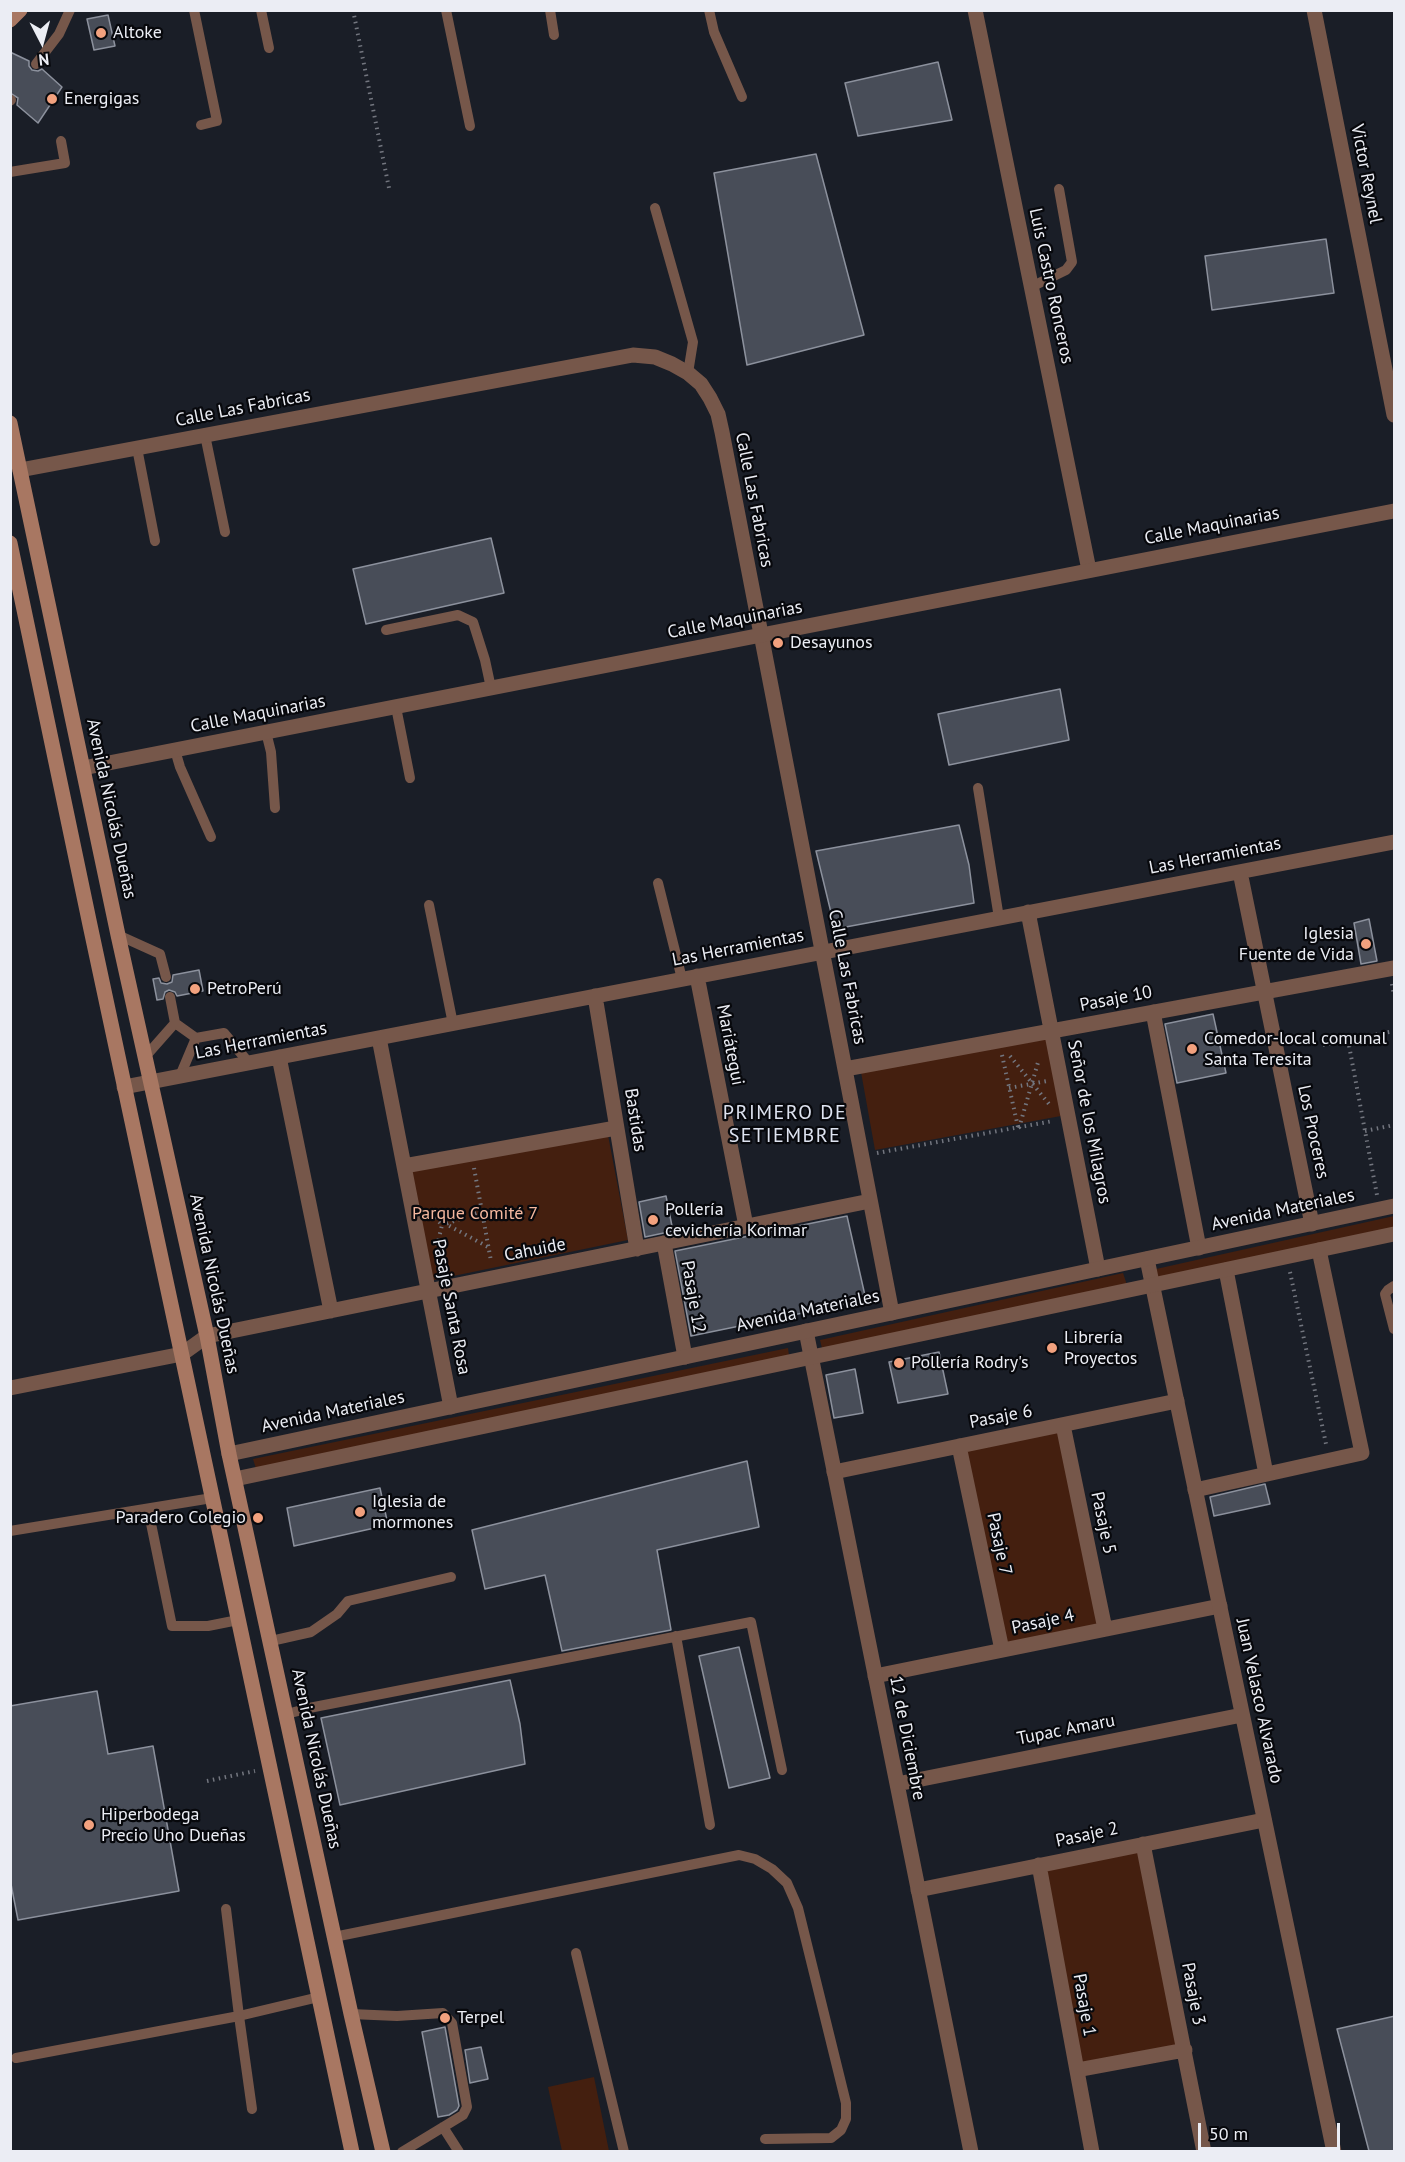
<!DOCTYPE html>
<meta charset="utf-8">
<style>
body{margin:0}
#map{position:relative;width:1405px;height:2162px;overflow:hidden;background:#1a1e27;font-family:"PT Sans",sans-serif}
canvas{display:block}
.frame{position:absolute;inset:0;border:12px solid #ebedf4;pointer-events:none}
.north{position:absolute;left:12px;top:12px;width:60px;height:60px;-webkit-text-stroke:4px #07080c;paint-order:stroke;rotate:174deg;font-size:16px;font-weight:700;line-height:24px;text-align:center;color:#ebedf4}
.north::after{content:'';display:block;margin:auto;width:21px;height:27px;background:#ebedf4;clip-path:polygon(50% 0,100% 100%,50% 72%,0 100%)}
.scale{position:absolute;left:1198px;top:2123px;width:142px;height:27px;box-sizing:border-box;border:3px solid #ebedf4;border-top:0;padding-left:8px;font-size:18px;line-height:21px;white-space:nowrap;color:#ebedf4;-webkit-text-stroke:4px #07080c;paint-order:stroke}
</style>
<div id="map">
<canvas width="1405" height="2162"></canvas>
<div class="frame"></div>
<div class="north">N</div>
<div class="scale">50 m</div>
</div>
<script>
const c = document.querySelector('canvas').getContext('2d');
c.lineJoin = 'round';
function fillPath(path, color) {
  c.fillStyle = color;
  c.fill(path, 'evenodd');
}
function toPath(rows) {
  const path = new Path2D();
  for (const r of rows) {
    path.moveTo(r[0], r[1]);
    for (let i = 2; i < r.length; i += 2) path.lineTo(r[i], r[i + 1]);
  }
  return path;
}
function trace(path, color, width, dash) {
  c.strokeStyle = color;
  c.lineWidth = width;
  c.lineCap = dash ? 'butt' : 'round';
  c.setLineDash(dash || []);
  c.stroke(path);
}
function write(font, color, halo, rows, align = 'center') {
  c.font = font + ' "PT Sans",sans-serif';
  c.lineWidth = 4.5;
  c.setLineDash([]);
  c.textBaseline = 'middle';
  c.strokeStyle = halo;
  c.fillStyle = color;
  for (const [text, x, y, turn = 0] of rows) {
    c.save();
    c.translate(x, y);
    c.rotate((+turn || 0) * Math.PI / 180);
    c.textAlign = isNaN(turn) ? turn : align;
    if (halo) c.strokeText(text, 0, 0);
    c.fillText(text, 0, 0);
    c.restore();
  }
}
fillPath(toPath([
 [1047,1039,1061,1116,875,1150,861,1072],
 [608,1135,628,1240,424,1282,402,1170],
 [1394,1216,1394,1233,1159,1283,1156,1269],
 [1123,1273,1129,1291,824,1357,820,1340],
 [788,1348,790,1363,257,1472,253,1459],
 [1058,1431,1101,1626,1003,1646,964,1450],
 [1139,1849,1179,2047,1080,2067,1043,1870],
 [594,2077,609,2151,562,2151,548,2087]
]), '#441f0f');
const building = toPath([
 [108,15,115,46,94,50,87,19,108,15],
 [10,52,29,61,29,66,32,70,38,71,42,69,62,87,38,123,17,105,18,98,10,93,10,52],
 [938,62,952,120,858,136,845,83,938,62],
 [816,154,864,335,747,365,714,173,816,154],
 [1326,239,1334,293,1212,310,1205,256,1326,239],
 [491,538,504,593,366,624,353,569,491,538],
 [1060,689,1069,740,949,765,938,714,1060,689],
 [959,825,969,865,974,903,835,929,816,851,959,825],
 [1369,919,1377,961,1361,964,1354,923,1369,919],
 [199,970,203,991,177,996,175,992,169,990,165,992,163,999,157,1000,153,979,159,978,161,983,167,984,172,982,173,975,199,970],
 [1213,1014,1226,1073,1177,1083,1165,1024,1213,1014],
 [666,1196,673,1231,645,1237,639,1202,666,1196],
 [847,1216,866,1300,691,1336,675,1251,847,1216],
 [939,1352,948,1394,898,1403,889,1362,939,1352],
 [855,1369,863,1413,834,1418,826,1375,855,1369],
 [747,1461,759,1527,657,1550,671,1630,562,1651,545,1575,485,1589,472,1530,747,1461],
 [1265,1484,1270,1504,1214,1516,1210,1497,1265,1484],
 [380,1488,388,1525,294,1546,287,1508,380,1488],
 [739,1647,770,1778,729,1788,699,1656,739,1647],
 [510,1680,520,1724,525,1764,340,1805,321,1718,510,1680],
 [97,1691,108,1754,153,1746,179,1891,18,1920,10,1879,10,1706,97,1691],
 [1395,2016,1395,2151,1369,2151,1337,2029,1395,2016],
 [445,2027,459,2106,457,2110,449,2115,438,2117,422,2032,445,2027],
 [481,2047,488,2079,470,2083,465,2050,481,2047]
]);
fillPath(building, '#484d58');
trace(building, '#8c919d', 1.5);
trace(toPath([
 [353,10,389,188],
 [1392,984,1394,995],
 [1348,1040,1377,1195],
 [1323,1045,1394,1031],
 [1002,1055,1018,1127],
 [1010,1056,1049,1104],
 [1009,1088,1047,1081],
 [1019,1128,1039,1059],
 [1365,1131,1394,1125],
 [877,1153,1053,1121],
 [474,1168,491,1261],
 [482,1211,446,1224,488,1247],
 [431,1213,442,1225,437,1246],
 [1290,1272,1326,1444],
 [207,1781,255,1771]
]), '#73767f', 4, [1.5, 4.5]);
trace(toPath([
 [194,10,217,121,201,125],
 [261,10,269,48],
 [446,10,470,126],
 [550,10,554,35],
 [709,10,714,32,742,97],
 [36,64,59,34,70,10],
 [10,101,11,100],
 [10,172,65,163,61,141],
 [655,208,693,342,688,373],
 [1031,287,1066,270,1072,262,1059,189],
 [205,435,225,532],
 [137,448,155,541],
 [386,630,458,615,473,622,485,660,491,688],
 [396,707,410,778],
 [266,732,271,752,275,808],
 [175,750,180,767,211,837],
 [978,788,999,918],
 [658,883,682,979],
 [429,905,453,1024],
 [118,935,160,954,166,977],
 [175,1023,196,1038],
 [145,1057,175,1023,170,997],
 [180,1076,196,1038,224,1033,249,1063],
 [1394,1286,1388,1290,1385,1294,1394,1329],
 [148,1509,172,1626,208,1626,238,1620],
 [10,1531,212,1498],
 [676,1636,710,1825],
 [271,1641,311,1632,337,1614,348,1601,451,1577],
 [287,1714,309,1708,751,1622,782,1770],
 [334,1937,739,1855,755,1859,772,1869,787,1883,798,1908,846,2103,846,2119,841,2130,831,2138,765,2139],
 [576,1953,624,2152],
 [351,2014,397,2016,443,2013,452,2023,467,2107,463,2115,402,2152],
 [16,2058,239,2016,226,1909],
 [252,2109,239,2016,319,1997],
 [443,2127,459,2152]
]), '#76574a', 10);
trace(toPath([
 [1226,1270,1266,1474],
 [1063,1425,1105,1629],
 [959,1446,1002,1650],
 [834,1472,1177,1401],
 [1195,1490,1362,1453,1319,1250],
 [875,1676,1220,1606],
 [1143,1844,1204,2152],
 [1039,1865,1092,2152],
 [918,1890,1264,1820],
 [1077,2070,1185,2050]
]), '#76574a', 15);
trace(toPath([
 [975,10,1089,570],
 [1314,10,1394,415],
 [20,470,633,355,655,357,672,364,688,373,701,384,710,398,718,414,722,432,892,1313],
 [1240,872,1312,1224],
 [1028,912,1098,1269],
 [697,976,746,1226],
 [595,996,637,1249],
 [1153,1012,1199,1248],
 [379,1038,451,1407],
 [279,1057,331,1311],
 [845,1069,1394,968],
 [124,1087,1394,842],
 [404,1166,616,1128],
 [664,1243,685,1357],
 [1147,1259,1334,2152],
 [806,1331,971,2152],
 [10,1388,182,1354,207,1336,870,1201],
 [897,1784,1242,1715]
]), '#76574a', 15);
trace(toPath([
 [83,768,1394,511],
 [229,1454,1394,1206],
 [235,1479,1394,1234]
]), '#76574a', 15);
trace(toPath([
 [10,20,20,10],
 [10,423,118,935,207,1336,229,1454,351,2014,383,2152],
 [10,543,90,925,352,2152]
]), '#a87762', 15);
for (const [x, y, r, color] of [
 [101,33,6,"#f2a17e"],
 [52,99,6,"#f2a17e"],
 [778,643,6,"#f2a17e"],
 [1366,944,6,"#f2a17e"],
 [195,989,6,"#f2a17e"],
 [1192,1049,6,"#f2a17e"],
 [653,1220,6,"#f2a17e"],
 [1052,1348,6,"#f2a17e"],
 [899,1363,6,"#f2a17e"],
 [360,1512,6,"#f2a17e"],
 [258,1518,6,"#f2a17e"],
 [89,1825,6,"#f2a17e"],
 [445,2018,6,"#f2a17e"]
]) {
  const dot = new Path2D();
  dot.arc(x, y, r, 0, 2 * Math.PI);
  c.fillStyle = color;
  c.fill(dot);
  trace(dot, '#07080c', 2);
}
write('18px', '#ebedf4', '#07080c', [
 ["Altoke",113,33],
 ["Energigas",64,99],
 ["Desayunos",790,643],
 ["Iglesia",1354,934,"right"],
 ["Fuente de Vida",1354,955,"right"],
 ["PetroPerú",207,989],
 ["Comedor-local comunal",1204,1039],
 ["Santa Teresita",1204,1060],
 ["Pollería",665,1210],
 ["cevichería Korimar",665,1231],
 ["Librería",1064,1338],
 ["Proyectos",1064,1359],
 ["Pollería Rodry's",911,1363],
 ["Iglesia de",372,1502],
 ["mormones",372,1523],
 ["Paradero Colegio",246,1518,"right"],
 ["Hiperbodega",101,1815],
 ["Precio Uno Dueñas",101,1836],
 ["Terpel",457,2018]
], 'left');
write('18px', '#ebedf4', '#07080c', [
 ["Victor Reynel",1366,174,79],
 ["Luis Castro Ronceros",1051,286,78],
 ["Calle Las Fabricas",243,408,-11],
 ["Calle Las Fabricas",754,500,79],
 ["Calle Maquinarias",1212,526,-11],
 ["Calle Maquinarias",735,620,-11],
 ["Calle Maquinarias",258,714,-11],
 ["Avenida Nicolás Dueñas",111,809,78],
 ["Las Herramientas",1215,856,-11],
 ["Las Herramientas",738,948,-11],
 ["Calle Las Fabricas",847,977,79],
 ["Pasaje 10",1116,999,-11],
 ["Las Herramientas",261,1041,-11],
 ["Mariátegui",730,1045,79],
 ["Bastidas",635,1120,81],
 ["Señor de los Milagros",1089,1122,79],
 ["Los Proceres",1313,1132,78],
 ["Avenida Materiales",1283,1210,-12],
 ["Cahuide",535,1250,-11],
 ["Avenida Nicolás Dueñas",214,1284,78],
 ["Pasaje 12",693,1297,80],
 ["Pasaje Santa Rosa",451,1307,79],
 ["Avenida Materiales",808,1311,-12],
 ["Avenida Materiales",333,1412,-12],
 ["Pasaje 6",1001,1417,-11],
 ["Pasaje 5",1103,1523,78],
 ["Pasaje 7",999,1544,78],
 ["Pasaje 4",1043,1622,-12],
 ["Juan Velasco Alvarado",1259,1701,78],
 ["Tupac Amaru",1066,1730,-11],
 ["12 de Diciembre",907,1738,79],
 ["Avenida Nicolás Dueñas",316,1759,78],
 ["Pasaje 2",1087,1835,-12],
 ["Pasaje 3",1193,1994,79],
 ["Pasaje 1",1084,2005,80]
]);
write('18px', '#f5b89f', '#07080c', [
 ["Parque Comité 7",475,1214]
]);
c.letterSpacing = '1.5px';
write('20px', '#dee3f0', '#07080c', [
 ["PRIMERO DE",785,1113],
 ["SETIEMBRE",785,1136]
]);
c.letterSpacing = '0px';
</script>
